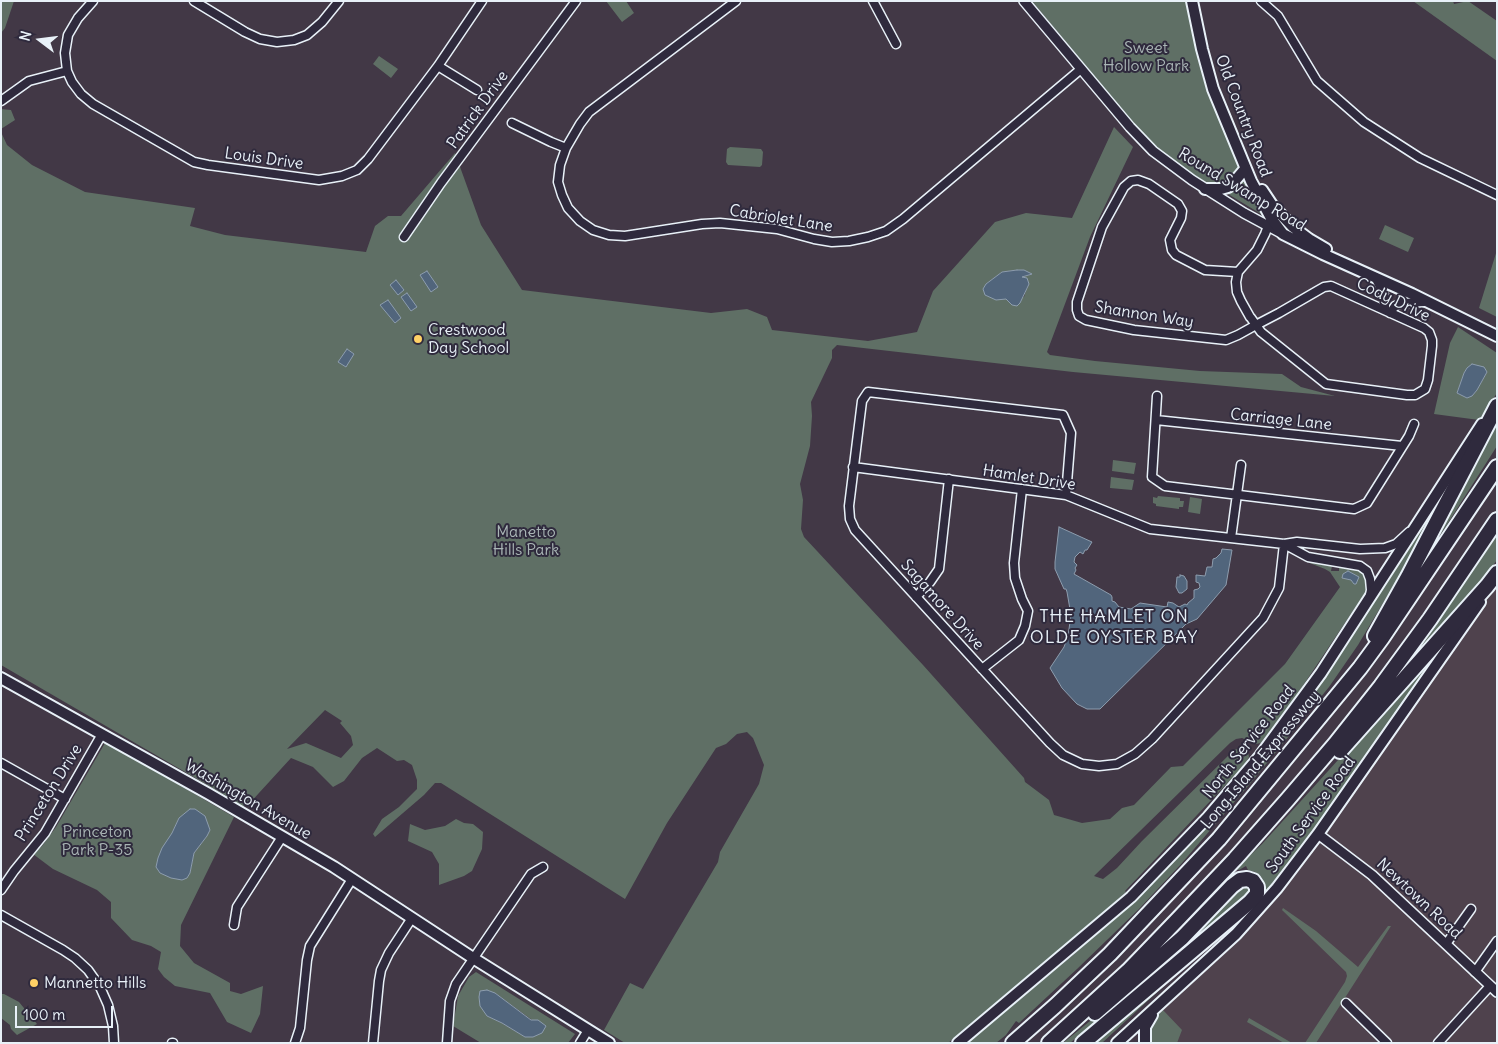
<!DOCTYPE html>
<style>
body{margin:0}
#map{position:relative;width:1498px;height:1044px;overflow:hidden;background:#423846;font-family:Delius,sans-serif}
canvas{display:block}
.frame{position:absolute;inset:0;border:2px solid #e8f1f8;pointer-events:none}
.north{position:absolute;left:15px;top:15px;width:50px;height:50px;-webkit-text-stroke:4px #2f2a3d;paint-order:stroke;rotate:285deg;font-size:14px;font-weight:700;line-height:20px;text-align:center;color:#e8f1f8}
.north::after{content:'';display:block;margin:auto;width:18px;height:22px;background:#e8f1f8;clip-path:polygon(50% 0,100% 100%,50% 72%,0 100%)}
.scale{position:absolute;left:15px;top:1006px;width:98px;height:22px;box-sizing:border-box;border:2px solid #e8f1f8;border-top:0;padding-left:6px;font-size:15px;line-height:18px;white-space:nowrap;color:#e8f1f8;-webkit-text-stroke:4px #2f2a3d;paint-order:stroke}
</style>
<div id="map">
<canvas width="1498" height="1044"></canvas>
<div class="frame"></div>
<div class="north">N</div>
<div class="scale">100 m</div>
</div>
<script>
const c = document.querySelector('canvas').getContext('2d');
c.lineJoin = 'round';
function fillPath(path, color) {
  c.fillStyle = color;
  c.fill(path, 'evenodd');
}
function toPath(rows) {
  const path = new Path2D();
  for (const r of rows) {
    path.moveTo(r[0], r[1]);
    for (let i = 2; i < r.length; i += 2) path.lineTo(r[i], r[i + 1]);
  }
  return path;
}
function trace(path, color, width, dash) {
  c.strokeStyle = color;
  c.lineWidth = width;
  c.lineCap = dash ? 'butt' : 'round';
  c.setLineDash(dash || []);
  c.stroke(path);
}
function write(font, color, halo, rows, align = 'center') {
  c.font = font + ' Delius,sans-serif';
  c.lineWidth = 4;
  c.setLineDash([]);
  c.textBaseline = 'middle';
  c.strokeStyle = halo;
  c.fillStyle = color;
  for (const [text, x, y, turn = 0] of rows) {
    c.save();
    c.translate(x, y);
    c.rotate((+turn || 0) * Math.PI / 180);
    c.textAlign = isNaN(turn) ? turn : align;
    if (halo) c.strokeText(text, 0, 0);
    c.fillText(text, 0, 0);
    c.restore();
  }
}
fillPath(toPath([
 [1497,584,1497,1043,1148,1043,1153,1019,1224,954,1265,912,1391,741]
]), '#4f424d');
fillPath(toPath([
 [1,1,14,1,5,28,1,33],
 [606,1,626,1,634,13,622,22],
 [1032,1,1190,1,1204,81,1237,154,1239,163,1237,173,1230,181,1221,185,1207,184,1149,142],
 [1413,1,1453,1,1454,4,1468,1,1497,21,1497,61],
 [379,56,398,69,391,78,373,64],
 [1,109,11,110,15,120,1,129],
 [1114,127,1133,147,1090,237,1047,352,1050,355,1095,361,1200,371,1282,374,1301,387,1335,396,1073,372,837,345,832,350,832,358,811,402,812,416,810,446,800,484,803,500,801,529,804,537,923,665,1024,778,1025,782,1049,800,1054,815,1082,823,1110,819,1122,808,1134,805,1171,767,1183,766,1285,664,1340,587,1330,572,1325,569,1307,562,1332,566,1331,571,1339,571,1339,567,1359,569,1364,573,1367,579,1368,586,1365,593,1296,696,1261,743,1256,744,1242,738,1236,739,1230,743,1094,876,1103,879,1117,868,1142,841,1234,750,1240,748,1248,752,1249,757,1246,762,1234,776,1125,891,1126,892,1095,920,948,1043,625,1043,604,1030,630,983,643,989,718,862,720,852,759,784,764,765,753,738,747,732,737,734,726,744,716,748,667,823,625,899,441,783,435,783,424,795,375,837,373,834,382,819,399,807,417,789,417,780,412,765,404,760,397,761,377,748,362,758,344,781,333,787,313,767,291,758,248,805,242,806,236,804,235,801,1,665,1,132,7,145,32,165,85,192,195,208,190,226,225,235,366,252,375,226,388,216,401,216,455,153,481,225,522,290,711,313,747,309,767,317,772,330,868,341,917,332,933,291,995,222,1026,213,1072,218],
 [1017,270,1032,274,1022,277,1028,287,1026,290,1024,297,1009,300,986,284,1002,272],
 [325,710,342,721,340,723,351,736,353,745,341,758,306,743,287,749],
 [730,147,761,149,763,152,762,165,760,167,728,165,726,162,727,149],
 [1243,178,1245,180,1264,215,1261,215,1261,214,1228,194,1226,191],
 [1385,225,1414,238,1408,252,1379,239],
 [1497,250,1497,317,1479,308],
 [1458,327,1497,353,1497,393,1479,420,1434,414,1450,343],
 [1467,368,1487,372,1477,390,1472,396,1466,397,1457,393,1464,373],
 [1497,415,1497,446,1441,534,1436,538,1435,536],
 [1113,460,1136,463,1134,474,1112,471],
 [1111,477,1134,480,1132,490,1110,488],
 [1158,496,1180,498,1180,501,1184,501,1183,507,1179,507,1179,509,1156,506,1156,504,1153,503,1153,497,1157,498],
 [1190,497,1202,499,1200,514,1188,512],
 [1427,519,1429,521,1395,583,1358,645,1329,687,1249,785,1182,863,1139,909,1077,969,1019,1023,1016,1021,1006,1035,996,1043,966,1043,1072,956,1175,860,1243,784,1289,725],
 [1497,533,1497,560,1492,567,1447,624,1397,679,1452,601],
 [1452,634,1309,838,1277,882,1231,929,1194,958,1102,1043,1086,1043,1262,892,1264,886,1262,878,1255,872,1248,870,1246,866,1239,870,1236,869,1262,844],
 [105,743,178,784,234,817,181,925,180,946,194,963,230,983,230,991,241,994,263,986,260,1014,251,1033,227,1022,210,993,175,986,164,977,158,969,161,952,151,946,132,940,111,918,111,902,97,890,53,869,33,854,42,846,56,827],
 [179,818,207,836,194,853,190,873,172,833],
 [456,819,464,823,473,824,483,832,482,849,472,871,464,876,439,885,439,864,432,852,408,841,410,824,425,830,445,826],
 [1241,883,1249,887,1249,891,1246,898,1193,940,1070,1043,1063,1043,1150,972],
 [1283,908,1316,931,1358,967,1388,926,1391,926,1316,1043,1305,1043,1345,982,1347,976,1346,972,1282,910],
 [476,972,575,1034,568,1043,481,1043,453,1026,458,996,469,977],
 [495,993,532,1020,539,1020,525,1037,502,1023,487,1016],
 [1,994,4,994,19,1002,37,1024,17,1035,11,1029,10,1025,1,1018],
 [1163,1010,1182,1030,1177,1043,1148,1043,1150,1023],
 [1249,1018,1292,1043,1284,1043,1247,1022]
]), '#5f6f65');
const water = toPath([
 [1017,270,1024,270,1032,274,1022,277,1027,278,1029,284,1020,303,1017,306,1012,305,1006,299,996,300,985,295,983,289,986,284,1002,272,1017,270],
 [427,271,438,287,431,292,420,275,427,271],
 [396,280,404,290,398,295,390,285,396,280],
 [407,293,417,307,411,311,401,297,407,293],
 [388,300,401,318,395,323,380,305,388,300],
 [347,349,354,354,346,367,338,362,347,349],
 [1472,364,1484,367,1487,372,1477,390,1472,396,1467,398,1457,393,1464,373,1467,368,1472,364],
 [1059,527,1092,542,1087,550,1085,550,1083,554,1080,552,1075,557,1074,562,1077,565,1075,568,1076,570,1074,574,1111,595,1112,597,1112,601,1115,602,1119,607,1131,609,1140,603,1167,607,1168,602,1173,603,1179,607,1185,604,1187,605,1188,603,1194,598,1194,590,1198,589,1200,587,1199,583,1196,582,1196,575,1205,576,1207,567,1212,567,1213,559,1216,558,1221,553,1222,549,1232,550,1226,585,1197,619,1186,624,1100,709,1087,709,1077,704,1062,688,1050,668,1064,647,1068,636,1071,615,1067,592,1066,589,1064,589,1055,569,1055,562,1059,527],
 [1348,571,1359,577,1356,584,1354,584,1351,580,1342,578,1343,574,1348,571],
 [1180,575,1184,576,1187,581,1187,589,1182,593,1179,593,1176,587,1177,577,1180,577,1180,575],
 [190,809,195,809,205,816,210,830,207,836,194,853,190,873,187,878,182,880,171,878,160,873,156,867,158,858,162,848,172,833,179,818,190,809],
 [487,990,495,993,531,1020,538,1020,546,1026,542,1033,533,1037,525,1037,502,1023,487,1016,480,1006,479,997,480,991,487,990]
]);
fillPath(water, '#51657c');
trace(water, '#8d9dae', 1);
const minor = toPath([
 [93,1,78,18,68,35,65,53,67,71,72,82,81,94,93,104,194,162,208,165,319,180,342,176,357,170,368,159,438,66,482,1],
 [194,1,245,32,260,39,277,42,294,40,307,35,322,22,339,1],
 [736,1,589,112,580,124,566,148,560,165,558,182,562,195,568,208,580,221,593,230,609,235,625,236,702,224,720,223,777,229,814,239,832,242,849,241,868,237,886,231,903,219,1081,69],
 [873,1,896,44],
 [1261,1,1278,16,1317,81,1364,122,1420,158,1497,195],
 [438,66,477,90],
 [1,101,29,81,67,71],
 [512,123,551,142,566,148],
 [404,237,441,183,576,1],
 [1238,272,1205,270,1176,255,1172,250,1170,240,1181,218,1182,211,1178,204,1149,184,1138,180,1131,181,1124,187,1102,227,1077,302,1077,310,1079,316,1086,320,1134,330,1226,340,1238,335,1256,325,1279,313,1317,291,1324,287,1331,286,1424,328,1429,332,1432,340,1432,346,1428,380,1425,389,1415,395,1407,395,1326,384,1261,332,1251,318,1250,317,1241,301,1237,292,1236,282,1238,272,1257,250,1265,234,1270,221],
 [1375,277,1385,297,1385,310],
 [1390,313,1395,306,1402,303,1424,302],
 [1157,396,1152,477,1165,486,1354,509,1367,503,1409,436,1414,424],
 [1156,420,1402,446],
 [853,467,1066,495,1150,529,1284,544,1297,542,1360,549,1385,548,1396,544,1409,532],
 [1066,495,1071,433,1063,415,868,392,862,401,849,506,850,519,855,530,1050,743,1063,755,1082,764,1099,766,1117,764,1135,754,1152,739,1263,618,1279,588,1284,544],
 [1231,538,1241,465],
 [1284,544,1308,557,1360,566,1367,571,1370,579,1371,590,1370,595],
 [916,597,930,582,939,569,949,479],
 [982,669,1019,640,1025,626,1028,611,1022,599,1015,578,1014,563,1022,489],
 [1,763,65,799],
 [1,890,14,871,45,833,102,734],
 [1,915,63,950,75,958,88,970,100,987,108,1005,113,1026,114,1043],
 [234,925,237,907,282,837],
 [1446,944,1471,909],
 [1475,972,1497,941],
 [1346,1003,1387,1043],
 [172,1043,173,1043],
 [295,1043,300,1028,307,960,310,946,352,879],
 [373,1043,379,981,381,970,389,953,412,918],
 [447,1043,450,1001,456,984,531,874,543,867],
 [580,1043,588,1030],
 [1438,1043,1490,986]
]);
const tertiary = toPath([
 [1024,1,1130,127,1153,151,1192,180,1244,213,1283,234],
 [1318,834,1372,875,1497,992]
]);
const secondary = toPath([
 [1192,1,1202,49,1213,89,1251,181,1271,218,1283,234,1323,254,1412,294,1497,336],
 [1205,189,1221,189,1228,187,1234,182,1245,169],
 [1262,190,1272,205,1293,227,1309,239,1326,249],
 [1,678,209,794,334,867,473,958,609,1043],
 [958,1043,1131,897,1208,817,1260,756,1321,673,1482,424],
 [1117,1043,1236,934,1277,888,1318,834,1480,602],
 [1145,1043,1145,1027,1152,1015]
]);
const motorway = toPath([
 [1375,636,1408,577,1497,406],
 [1340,751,1487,586,1497,573],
 [1013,1043,1055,1006,1110,954,1219,839,1360,668,1382,638,1497,467],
 [1049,1043,1128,971,1179,918,1235,859,1288,799,1335,744,1381,686,1430,619,1497,520],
 [1083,1043,1250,902,1257,894,1257,887,1253,881,1247,879,1240,880,1232,886,1182,938,1095,1013]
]);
trace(minor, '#e8f1f8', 11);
trace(tertiary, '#e8f1f8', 12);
trace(secondary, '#e8f1f8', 14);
trace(motorway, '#e8f1f8', 18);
trace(minor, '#2f2a3d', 8);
trace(tertiary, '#2f2a3d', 9);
trace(secondary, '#2f2a3d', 10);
trace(motorway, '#2f2a3d', 14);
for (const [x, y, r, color] of [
 [418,339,5,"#ffd166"],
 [34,983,5,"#ffd166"]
]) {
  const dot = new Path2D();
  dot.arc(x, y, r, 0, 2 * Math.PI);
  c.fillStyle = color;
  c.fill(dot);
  trace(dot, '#2f2a3d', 2);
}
write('16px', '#aab6b6', '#2f2a3d', [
 ["Sweet",1146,48],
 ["Hollow Park",1146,66],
 ["Manetto",526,532],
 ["Hills Park",526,550],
 ["Princeton",97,832],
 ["Park P-35",97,850]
]);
write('16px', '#e8f1f8', '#2f2a3d', [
 ["Patrick Drive",478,110,-54],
 ["Old Country Road",1243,116,69],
 ["Louis Drive",264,159,8],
 ["Round Swamp Road",1242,190,31],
 ["Cabriolet Lane",781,219,9],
 ["Cody Drive",1393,300,26],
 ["Shannon Way",1144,315,9],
 ["Carriage Lane",1281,420,6],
 ["Hamlet Drive",1029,478,9],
 ["Sagamore Drive",942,605,48],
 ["North Service Road",1249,742,-52],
 ["Long Island Expressway",1261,760,-50],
 ["Princeton Drive",49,793,-58],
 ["Washington Avenue",248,800,30],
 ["South Service Road",1311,815,-54],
 ["Newtown Road",1419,899,43]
]);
write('16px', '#e8f1f8', '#2f2a3d', [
 ["Crestwood",428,330],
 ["Day School",428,348],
 ["Mannetto Hills",44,983]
], 'left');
c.letterSpacing = '1px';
write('18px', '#e8f1f8', '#2f2a3d', [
 ["THE HAMLET ON",1114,617],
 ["OLDE OYSTER BAY",1114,638]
]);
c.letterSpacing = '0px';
</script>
